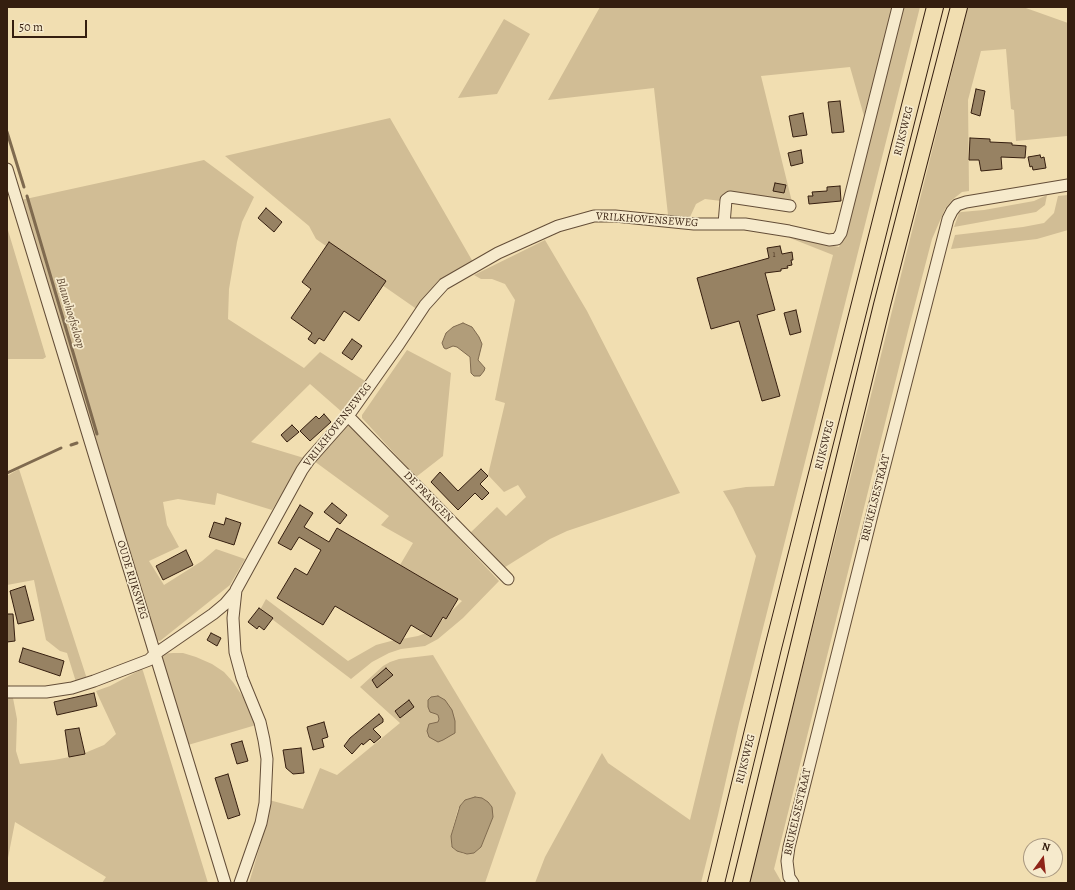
<!DOCTYPE html>
<style>
body{margin:0}
#map{position:relative;width:1075px;height:890px;overflow:hidden;background:#f1deb1;font-family:Alegreya,serif}
canvas{display:block}
.frame{position:absolute;inset:0;border:8px solid #351e0f;pointer-events:none}
.north{position:absolute;left:1023px;top:838px;width:40px;height:40px;box-sizing:border-box;background:#f6eacc;border:1px solid #a99880;border-radius:50%;rotate:15deg;font-size:11px;font-weight:700;line-height:16px;text-align:center;color:#351e0f}
.north::after{content:'';display:block;margin:auto;width:14px;height:18px;background:#8f2418;clip-path:polygon(50% 0,100% 100%,50% 72%,0 100%)}
.scale{position:absolute;left:12px;top:20px;width:75px;height:18px;box-sizing:border-box;border:2px solid #351e0f;border-top:0;padding-left:5px;font-size:12px;line-height:14px;white-space:nowrap;color:#351e0f;-webkit-text-stroke:3px #f6eacc;paint-order:stroke}
</style>
<div id="map">
<canvas width="1075" height="890"></canvas>
<div class="frame"></div>
<div class="north">N</div>
<div class="scale">50 m</div>
</div>
<script>
const c = document.querySelector('canvas').getContext('2d');
c.lineJoin = 'round';
function fillPath(path, color) {
  c.fillStyle = color;
  c.fill(path, 'evenodd');
}
function toPath(rows) {
  const path = new Path2D();
  for (const r of rows) {
    path.moveTo(r[0], r[1]);
    for (let i = 2; i < r.length; i += 2) path.lineTo(r[i], r[i + 1]);
  }
  return path;
}
function trace(path, color, width, dash) {
  c.strokeStyle = color;
  c.lineWidth = width;
  c.lineCap = dash ? 'butt' : 'round';
  c.setLineDash(dash || []);
  c.stroke(path);
}
function write(font, color, halo, rows, align = 'center') {
  c.font = font + ' Alegreya,serif';
  c.lineWidth = 3.5;
  c.setLineDash([]);
  c.textBaseline = 'middle';
  c.strokeStyle = halo;
  c.fillStyle = color;
  for (const [text, x, y, turn = 0] of rows) {
    c.save();
    c.translate(x, y);
    c.rotate((+turn || 0) * Math.PI / 180);
    c.textAlign = isNaN(turn) ? turn : align;
    if (halo) c.strokeText(text, 0, 0);
    c.fillText(text, 0, 0);
    c.restore();
  }
}
fillPath(toPath([
 [600,7,893,7,864,116,850,67,761,76,794,210,705,199,696,204,690,217,668,215,654,88,548,100],
 [903,7,920,7,739,723,718,815,701,883,535,883,545,857,602,753,608,763,690,820,714,721,756,556,733,508,723,491,746,487,774,486,833,255,780,234,839,247],
 [968,7,1023,7,1068,23,1068,132,1067,136,1016,141,1014,110,1011,109,1006,49,981,51,968,100,969,191,962,192,952,200,945,209,932,239,908,331,774,869,782,883,749,883],
 [504,19,530,34,497,94,458,98],
 [390,118,473,262,444,277,436,284,418,310,316,239,309,226,225,156],
 [204,160,254,197,242,222,237,242,229,289,228,319,304,368,320,352,365,381,342,412,310,384,251,442,304,458,272,510,217,493,215,505,178,499,163,502,167,525,179,547,149,561,164,585,202,561,216,549,245,559,230,585,160,641,156,640,21,200],
 [1047,195,1045,205,1036,212,954,227,959,213,961,212,984,210,1034,201],
 [1068,195,1068,230,1037,239,951,249,955,235,1023,227,1044,223,1054,213,1058,196],
 [7,227,46,357,43,359,7,359],
 [545,240,587,311,680,493,567,531,550,539,502,569,469,534,497,507,506,516,526,497,518,485,504,492,488,475,505,403,495,400,515,300,505,284,492,279,481,279,474,275],
 [407,350,451,373,443,456,416,477,362,418,362,415],
 [348,421,499,581,463,618,438,639,425,646,401,649,389,653,372,662,351,679,260,610,266,599,348,661,376,645,391,641,418,636,431,631,462,601,400,565,413,543,381,525,389,516,314,461],
 [19,469,87,679,76,682,67,653,60,651,46,640,34,580,7,585,7,476],
 [173,653,183,653,196,657,212,664,224,672,233,682,245,700,256,725,188,745,160,654],
 [433,655,516,793,485,883,249,883,262,839,269,800,303,809,320,768,337,775,400,723,360,687,383,666,390,662,399,659],
 [478,797,485,800,490,805,493,817,481,847,474,853,464,854,454,849,451,845,452,831,458,809,463,802,465,800],
 [142,669,143,671,208,883,102,883,106,877,15,822,7,863,7,698,13,698,17,719,16,751,20,764,54,760,80,755,104,745,116,734,96,691,110,686]
]), '#d1bd95');
const water = toPath([
 [463,323,472,327,479,337,482,344,478,360,485,368,484,371,480,376,474,376,471,373,470,357,457,347,453,346,446,349,444,348,442,343,446,333,453,327,463,323],
 [438,696,445,700,452,710,455,721,455,733,443,740,438,742,429,737,427,731,429,724,438,722,439,719,438,715,436,714,430,712,428,707,428,700,431,697,438,696],
 [475,797,482,798,488,802,492,807,493,817,481,847,474,853,467,854,457,851,452,847,451,836,460,806,465,800,475,797]
]);
fillPath(water, '#b19d7a');
trace(water, '#7f6a4f', 1);
trace(toPath([
 [7,132,24,187],
 [27,196,97,434],
 [71,445,77,443],
 [7,473,61,448]
]), '#7f6a4f', 3);
const building = toPath([
 [976,89,985,91,980,116,971,113,976,89],
 [840,101,844,132,832,133,828,102,840,101],
 [803,113,807,135,793,137,789,116,803,113],
 [970,138,990,139,990,142,1012,143,1012,145,1026,146,1025,158,1001,157,1002,169,981,171,979,160,969,160,970,138],
 [801,150,803,163,791,166,788,153,801,150],
 [1040,155,1041,158,1044,157,1046,168,1033,170,1032,166,1030,167,1028,157,1040,155],
 [775,183,786,185,784,193,773,191,775,183],
 [840,186,841,201,809,204,808,196,813,196,812,192,827,191,827,187,840,186],
 [266,208,282,222,274,232,258,218,266,208],
 [329,242,386,281,359,321,344,311,324,341,319,338,315,344,308,339,312,333,291,318,311,289,302,282,329,242],
 [780,246,782,254,792,252,793,260,791,260,792,265,787,266,788,268,781,269,781,271,765,273,775,310,757,315,780,396,762,401,739,321,711,329,697,278,769,258,767,248,780,246],
 [796,310,801,332,790,335,784,313,796,310],
 [352,339,362,346,352,360,342,353,352,339],
 [324,414,331,422,310,441,300,431,316,416,319,419,324,414],
 [292,425,299,432,287,442,281,435,292,425],
 [481,469,488,476,480,484,489,493,482,500,475,493,458,510,431,482,440,472,458,491,481,469],
 [332,503,347,515,340,524,324,512,332,503],
 [300,505,313,513,304,527,329,542,337,528,458,599,446,619,443,617,431,637,411,625,400,644,335,606,323,625,277,598,295,568,307,575,321,550,299,537,291,550,278,543,300,505],
 [226,518,241,523,234,545,209,537,214,522,224,525,226,518],
 [186,550,193,565,163,580,156,566,186,550],
 [25,586,34,620,18,624,10,591,25,586],
 [259,608,273,618,264,630,259,626,257,629,248,622,259,608],
 [7,614,13,614,15,641,7,642,7,614],
 [211,633,221,638,217,646,207,640,211,633],
 [23,648,64,661,60,676,19,662,23,648],
 [386,668,393,675,377,688,372,680,386,668],
 [94,693,97,706,57,715,54,702,94,693],
 [409,700,414,707,400,718,395,711,409,700],
 [379,714,383,719,383,722,373,729,381,737,374,743,370,739,363,745,362,743,352,754,344,746,350,738,379,714],
 [324,722,328,737,322,739,324,747,313,750,307,727,324,722],
 [79,728,85,754,69,757,65,730,79,728],
 [242,741,248,761,237,764,231,744,242,741],
 [301,748,304,773,293,774,286,768,283,750,301,748],
 [228,774,240,815,228,819,215,778,228,774]
]);
fillPath(building, '#978263');
trace(building, '#351e0f', 1);
const minor = toPath([
 [7,169,225,883],
 [724,224,726,200,730,197,790,206],
 [348,416,508,579],
 [7,692,46,692,72,688,94,681,149,660,155,654,213,614,225,604,236,591],
 [240,883,261,823,265,803,267,759,264,740,260,722,242,678,235,652,233,618,236,590,302,470,309,460,348,416,399,344,425,305,444,284,498,253,558,226,594,216,615,216,694,224,745,224,789,231,829,240,837,239,841,233,898,7],
 [793,883,789,877,787,861,789,847,873,511,948,219,952,211,957,205,966,202,1068,185]
]);
const highway = toPath([
 [716,883,773,648,935,7],
 [741,883,882,305,959,7]
]);
trace(minor, '#644e38', 13);
trace(highway, '#351e0f', 18);
trace(minor, '#f6eacc', 11);
trace(highway, '#f1deb1', 16);
write('9px', '#4e3724', null, [
 ["1",774,255]
]);
write('11px', '#351e0f', '#f6eacc', [
 ["RIJKSWEG",904,131,-76],
 ["VRILKHOVENSEWEG",647,220,4],
 ["VRILKHOVENSEWEG",338,425,-52],
 ["RIJKSWEG",825,445,-76],
 ["DE PRANGEN",428,497,46],
 ["BRUKELSESTRAAT",876,498,-76],
 ["OUDE RIJKSWEG",132,580,73],
 ["RIJKSWEG",746,759,-76],
 ["BRUKELSESTRAAT",798,812,-77]
]);
write('italic 12px', '#604a34', '#f6eacc', [
 ["Blauwhoefseloop",70,313,73]
]);
</script>
